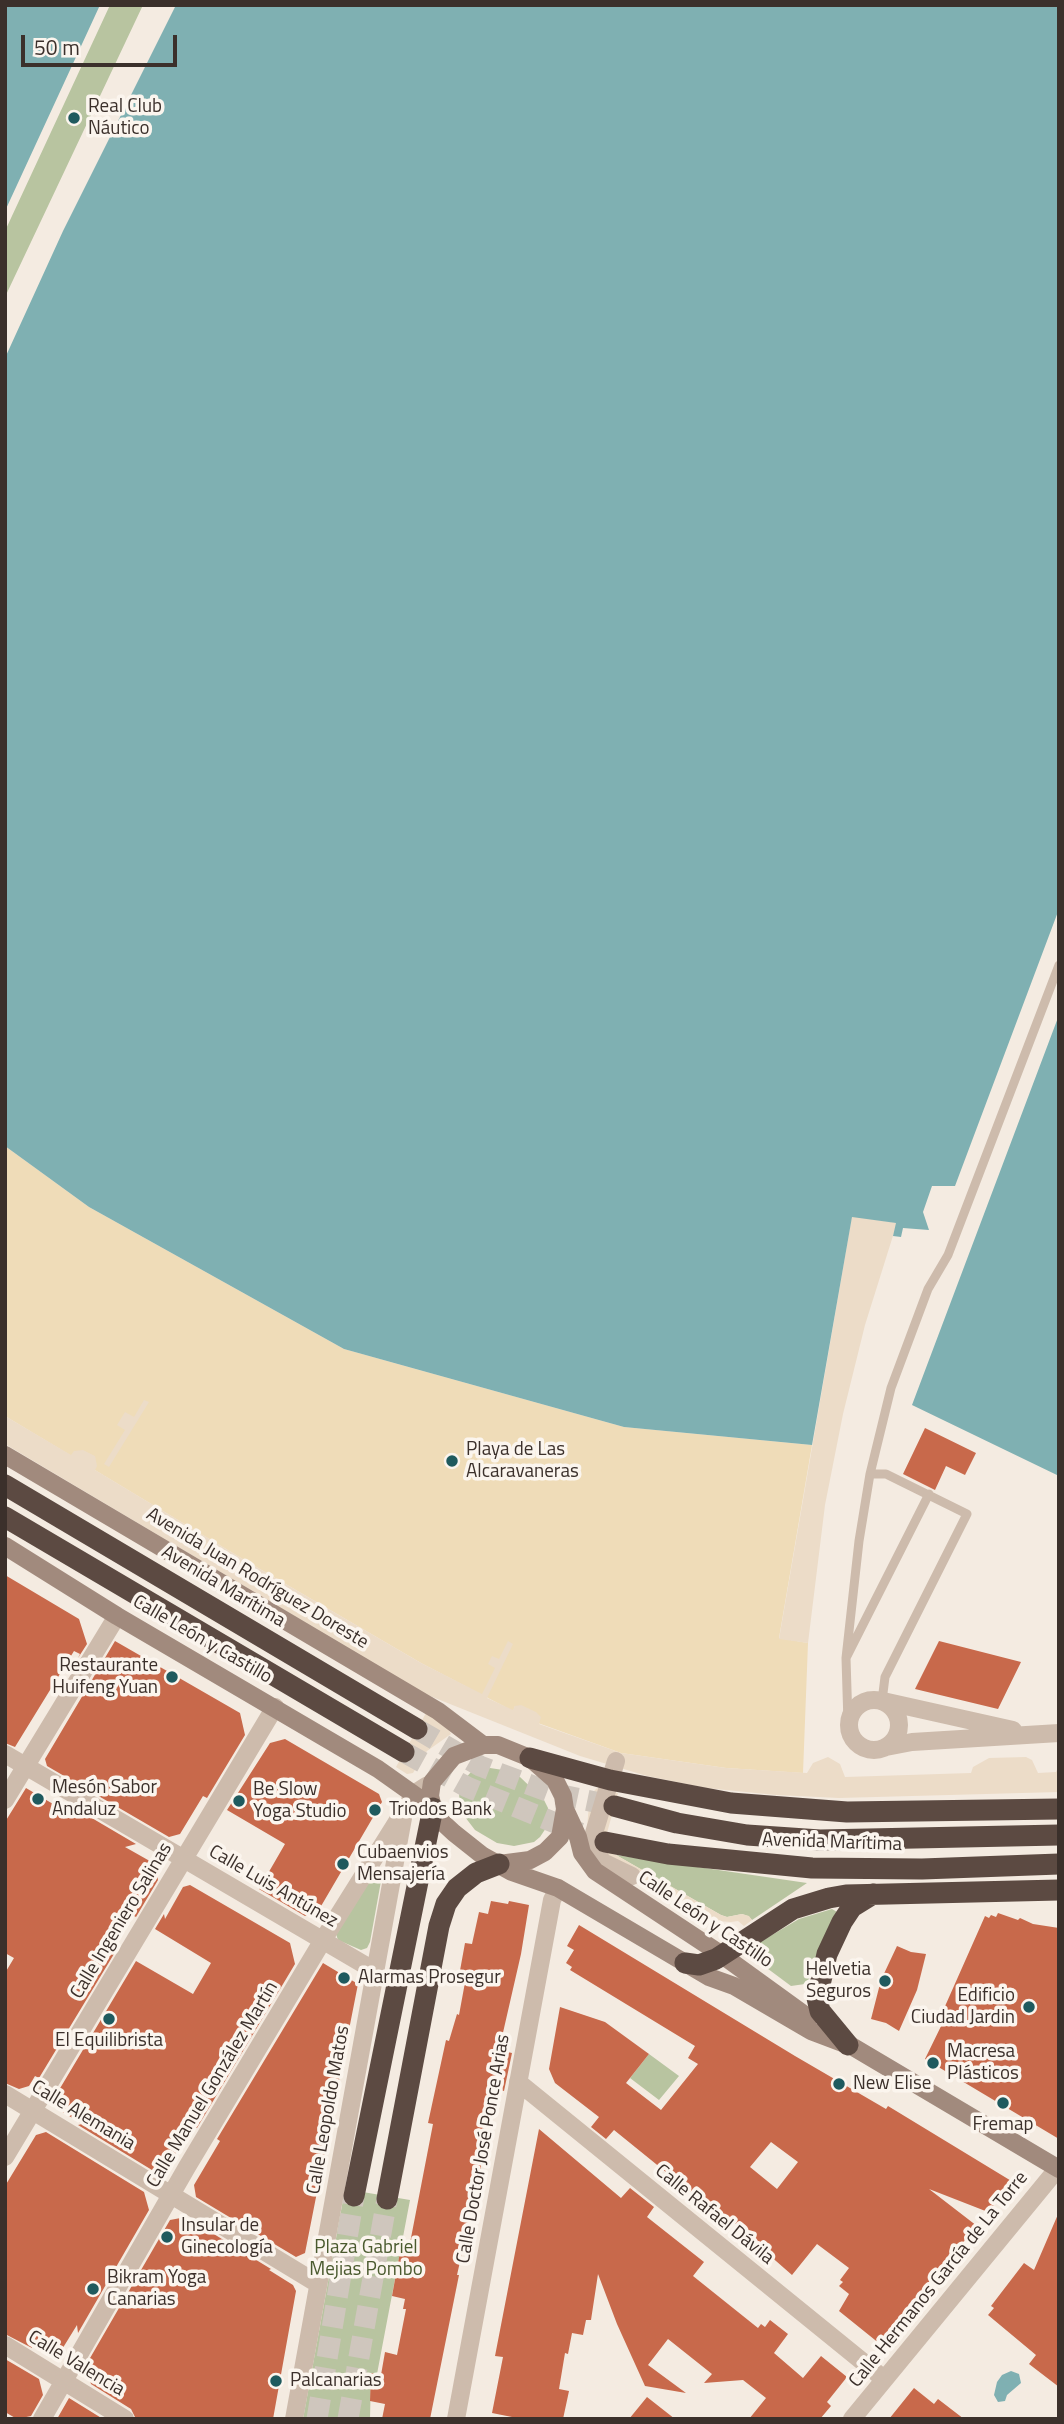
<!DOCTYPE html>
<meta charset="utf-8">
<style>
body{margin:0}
#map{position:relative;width:1064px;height:2424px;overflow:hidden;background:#f4ebe1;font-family:"Titillium Web",sans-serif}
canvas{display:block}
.frame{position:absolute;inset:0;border:7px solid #3b302b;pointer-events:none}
.scale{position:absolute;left:21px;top:35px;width:156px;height:32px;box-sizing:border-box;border:4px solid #3b302b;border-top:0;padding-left:9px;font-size:21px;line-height:24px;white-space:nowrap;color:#3b302b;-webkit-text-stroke:5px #fbf5ee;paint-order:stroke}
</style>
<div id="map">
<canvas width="1064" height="2424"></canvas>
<div class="frame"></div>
<div class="scale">50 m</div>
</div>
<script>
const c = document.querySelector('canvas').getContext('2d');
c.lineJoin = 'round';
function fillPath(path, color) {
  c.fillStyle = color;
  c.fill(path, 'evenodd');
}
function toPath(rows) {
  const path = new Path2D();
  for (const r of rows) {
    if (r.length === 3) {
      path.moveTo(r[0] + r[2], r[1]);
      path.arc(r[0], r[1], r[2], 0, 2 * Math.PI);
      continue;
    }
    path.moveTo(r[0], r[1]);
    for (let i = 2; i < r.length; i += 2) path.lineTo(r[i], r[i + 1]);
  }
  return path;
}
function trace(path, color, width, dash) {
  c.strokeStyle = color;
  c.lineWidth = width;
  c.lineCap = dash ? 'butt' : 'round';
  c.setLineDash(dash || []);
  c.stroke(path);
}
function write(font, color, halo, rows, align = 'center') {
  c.font = font + ' "Titillium Web",sans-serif';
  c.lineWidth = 7;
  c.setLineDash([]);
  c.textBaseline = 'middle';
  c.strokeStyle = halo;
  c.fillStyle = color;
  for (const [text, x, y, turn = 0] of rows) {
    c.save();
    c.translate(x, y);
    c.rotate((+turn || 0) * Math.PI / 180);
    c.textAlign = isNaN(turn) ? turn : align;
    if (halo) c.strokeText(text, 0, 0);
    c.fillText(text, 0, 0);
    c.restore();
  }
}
fillPath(toPath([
 [110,5,143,5,5,297,5,231],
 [490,1768,503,1770,520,1777,544,1800,548,1808,548,1825,540,1837,534,1842,514,1846,497,1843,475,1830,465,1817,460,1808,459,1793,462,1782,471,1772],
 [616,1855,807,1883,752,1920,748,1916,742,1914,727,1917,721,1915],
 [377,1866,383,1870,370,1942,367,1948,361,1950,338,1940,336,1934],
 [832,1909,837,1912,812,1975,805,1984,791,1986,748,1954,750,1948,799,1919],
 [649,2054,679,2076,659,2100,630,2078],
 [345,2189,410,2200,377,2374,371,2374,370,2419,303,2419]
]), '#b8c4a0');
fillPath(toPath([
 [5,1146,89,1207,344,1349,624,1427,812,1445,779,1638,808,1643,803,1773,726,1768,621,1753,538,1723,515,1706,513,1711,421,1663,241,1558,5,1416]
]), '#efdcb8');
fillPath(toPath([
 [852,1216,897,1223,865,1325,843,1414,825,1505,808,1643,779,1639],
 [144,1400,149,1402,109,1467,104,1464,125,1430,117,1425,125,1412,134,1417],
 [5,1416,71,1455,74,1451,83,1450,95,1456,97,1466,95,1470,241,1558,421,1663,482,1694,495,1668,488,1664,492,1656,499,1659,508,1641,513,1644,487,1698,513,1710,515,1706,521,1705,536,1712,541,1717,539,1724,621,1753,726,1768,807,1773,813,1763,828,1757,840,1764,845,1777,971,1773,973,1767,989,1758,1026,1757,1032,1760,1038,1773,1056,1772,1059,1765,1059,1792,839,1798,776,1795,706,1788,647,1776,580,1756,425,1694,5,1444],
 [426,1713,446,1724,451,1734,427,1751,413,1773,407,1774,396,1767],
 [597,1788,618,1793,602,1851,616,1855,721,1915,727,1917,742,1914,749,1916,752,1920,744,1926,738,1921,731,1922,716,1921,630,1872,626,1877,598,1864,590,1853,587,1827,590,1795]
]), '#ecdcc8');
fillPath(toPath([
 [5,5,100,5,5,211],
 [176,5,1059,5,1059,909,955,1186,932,1186,923,1212,929,1230,903,1228,901,1237,893,1236,896,1223,852,1217,812,1445,624,1427,344,1349,89,1207,5,1146,5,358,63,231],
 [1059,1015,1059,1476,912,1405],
 [1011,2371,1019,2374,1021,2383,1007,2395,1005,2401,998,2402,994,2395,997,2382,1002,2375]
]), '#7fb0b2');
fillPath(toPath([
 [925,1428,976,1453,965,1475,946,1466,935,1490,903,1474],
 [5,1575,79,1619,87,1644,78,1658,80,1654,74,1651,15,1747,5,1743],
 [115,1641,240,1713,245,1735,207,1798,203,1796,180,1834,169,1837,47,1766,45,1759],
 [939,1641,1021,1662,998,1709,915,1689],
 [285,1739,379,1794,382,1802,317,1913,305,1916,259,1889,285,1844,227,1810,270,1743],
 [26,1788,75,1817,68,1804,136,1844,125,1847,155,1864,158,1880,136,1917,132,1915,113,1947,117,1949,39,2078,35,2076,29,2086,19,2089,5,2083,5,1973,14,1958,5,1953,5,1822],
 [190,1885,290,1943,295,1964,197,2128,193,2125,169,2165,152,2170,78,2125,82,2124,53,2106,62,2092,59,2090,136,1961,193,1994,211,1963,155,1929,164,1914,165,1919,183,1887],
 [491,1901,508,1904,509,1901,529,1905,521,1954,499,2050,512,2053,504,2091,494,2089,482,2146,484,2146,480,2172,457,2275,459,2275,430,2419,382,2419,385,2404,370,2401,371,2373,381,2375,385,2352,397,2355,406,2309,403,2309,405,2299,392,2296,402,2241,410,2243,433,2124,428,2123,446,2040,449,2041,457,2014,459,2015,466,1977,459,1976,465,1943,472,1944,479,1912,488,1914],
 [998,1913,1018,1920,1020,1918,1033,1924,1059,1928,1059,2139,925,2059,946,2016,942,2013,985,1916,989,1918,991,1915,996,1917],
 [579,1925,795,2056,886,2109,888,2106,1013,2182,988,2212,929,2189,977,2226,911,2303,913,2305,891,2334,889,2332,880,2344,839,2311,849,2294,839,2286,843,2282,840,2280,849,2268,817,2244,792,2275,752,2240,753,2237,716,2209,714,2211,614,2130,606,2139,591,2127,599,2117,555,2083,549,2069,560,2007,605,2022,649,2054,626,2083,661,2110,698,2064,688,2058,695,2046,570,1970,572,1967,566,1963,574,1950,567,1946],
 [771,2142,798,2162,777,2189,750,2167],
 [897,1946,911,1952,926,1954,917,1990,899,2031,886,2023,871,2019,881,1980],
 [323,1963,358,1984,305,2253,296,2257,196,2197,194,2185,220,2141,217,2139],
 [539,2129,621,2198,630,2188,654,2207,647,2217,704,2262,693,2276,758,2328,761,2324,765,2327,770,2320,788,2334,774,2353,803,2378,821,2356,847,2377,827,2402,831,2406,820,2419,749,2419,766,2398,743,2380,704,2383,712,2374,668,2339,648,2365,686,2393,645,2386,617,2324,598,2274,591,2320,586,2320,583,2335,572,2333,568,2354,565,2353,559,2389,569,2391,563,2419,522,2419,492,2413,503,2357,495,2356],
 [46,2132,144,2192,149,2210,78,2333,77,2325,56,2359,31,2344,32,2348,5,2334,5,2186,36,2135],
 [1059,2212,1059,2387,1029,2364,1036,2355,988,2315,994,2308,991,2306,1024,2263,1034,2270],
 [186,2217,271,2269,269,2270,293,2285,296,2291,273,2419,136,2419,131,2409,91,2384,86,2365,170,2220],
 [5,2359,39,2379,43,2395,31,2416,17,2419,5,2412],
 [914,2388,934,2404,938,2399,964,2419,889,2419],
 [647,2397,675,2419,629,2419],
 [69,2398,103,2419,57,2419]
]), '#c8694b');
trace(toPath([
 [417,1729,480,1766,552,1793,614,1806],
 [404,1752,467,1787,580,1833],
 [317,2419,354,2196],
 [348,2419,387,2199]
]), '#cfc6bd', 21, [21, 10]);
trace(toPath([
 [870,1474,886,1474,967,1514,885,1677,882,1701],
 [846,1658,859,1541,870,1474,891,1388,928,1289,948,1255,1059,965],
 [848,1723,846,1658,929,1494]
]), '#cdbbac', 9);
trace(toPath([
 [874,1725,25],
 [883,1701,1013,1730],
 [886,1747,912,1742,1059,1733],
 [5,1754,375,1971],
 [616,1761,594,1833,594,1849,603,1862,632,1876],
 [5,1800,117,1616],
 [518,2082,884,2379],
 [5,2094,318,2284],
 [5,2157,275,1707],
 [5,2345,125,2419],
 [42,2419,187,2167,323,1940,415,1793,426,1786],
 [294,2419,403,1818],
 [456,2419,552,1900,558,1888],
 [852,2419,1058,2168]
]), '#cdbbac', 18);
trace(toPath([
 [5,1455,438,1711,483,1745],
 [5,1546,117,1616,378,1769,433,1808],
 [565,1809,578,1837,582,1853,595,1871,722,1955,809,2018],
 [499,1864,530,1860,545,1852,560,1837,565,1809,563,1796,555,1780,530,1758,498,1745,483,1745,454,1756,432,1782,430,1796,433,1808,441,1821,454,1833,483,1856,512,1872,558,1888,709,1977,734,1986,811,2031,848,2045],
 [838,2038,1059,2169]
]), '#a18a7d', 18);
trace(toPath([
 [5,1485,417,1729],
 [5,1517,404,1752],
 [530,1758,610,1780,731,1803,847,1812,1059,1809],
 [614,1806,677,1823,747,1835,820,1840,1059,1835],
 [605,1842,668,1854,812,1868,922,1869,1059,1864],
 [685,1963,699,1965,716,1959,793,1909,829,1898,846,1895,1059,1890],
 [848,2045,820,2011,817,1998,827,1954,842,1922,852,1907,873,1894],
 [354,2196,433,1808],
 [387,2199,439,1926,446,1904,457,1888,476,1873,499,1864]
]), '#5c4a42', 21);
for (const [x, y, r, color] of [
 [74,118,7,"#1f5a5e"],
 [452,1461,7,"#1f5a5e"],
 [172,1677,7,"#1f5a5e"],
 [38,1799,7,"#1f5a5e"],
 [239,1801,7,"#1f5a5e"],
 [375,1810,7,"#1f5a5e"],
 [343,1864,7,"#1f5a5e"],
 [344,1978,7,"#1f5a5e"],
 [885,1981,7,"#1f5a5e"],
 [1029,2007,7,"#1f5a5e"],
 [109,2019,7,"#1f5a5e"],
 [933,2063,7,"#1f5a5e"],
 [839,2084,7,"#1f5a5e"],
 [1003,2103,7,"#1f5a5e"],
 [167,2237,7,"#1f5a5e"],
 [93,2289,7,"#1f5a5e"],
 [276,2381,7,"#1f5a5e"]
]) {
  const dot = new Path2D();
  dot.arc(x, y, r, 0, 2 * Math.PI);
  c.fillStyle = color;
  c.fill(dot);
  trace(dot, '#fbf5ee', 2.5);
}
write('19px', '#3b302b', '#fbf5ee', [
 ["Real Club",88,107],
 ["Náutico",88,129],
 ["Playa de Las",466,1450],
 ["Alcaravaneras",466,1472],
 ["Restaurante",158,1666,"right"],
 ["Huifeng Yuan",158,1688,"right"],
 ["Mesón Sabor",52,1788],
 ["Andaluz",52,1810],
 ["Be Slow",253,1790],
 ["Yoga Studio",253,1812],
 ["Triodos Bank",389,1810],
 ["Cubaenvios",357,1853],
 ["Mensajería",357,1875],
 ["Helvetia",871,1970,"right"],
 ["Seguros",871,1992,"right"],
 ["Alarmas Prosegur",358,1978],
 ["Edificio",1015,1996,"right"],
 ["Ciudad Jardin",1015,2018,"right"],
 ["El Equilibrista",109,2041,"center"],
 ["Macresa",947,2052],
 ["Plásticos",947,2074],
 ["New Elise",853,2084],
 ["Fremap",1003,2125,"center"],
 ["Insular de",181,2226],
 ["Ginecología",181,2248],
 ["Bikram Yoga",107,2278],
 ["Canarias",107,2300],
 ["Palcanarias",290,2381]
], 'left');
write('19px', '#3b302b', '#fbf5ee', [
 ["Avenida Juan Rodríguez Doreste",257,1579,31],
 ["Avenida Marítima",223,1587,31],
 ["Calle León y Castillo",202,1640,30],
 ["Avenida Marítima",832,1843,2],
 ["Calle Luis Antúnez",273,1887,30],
 ["Calle León y Castillo",705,1920,34],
 ["Calle Ingeniero Salinas",122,1921,-59],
 ["Calle Manuel González Martín",213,2085,-59],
 ["Calle Leopoldo Matos",329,2110,-80],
 ["Calle Alemania",83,2116,31],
 ["Calle Doctor José Ponce Arias",484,2149,-80],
 ["Calle Rafael Dávila",714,2215,39],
 ["Calle Hermanos García de La Torre",939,2280,-51],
 ["Calle Valencia",76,2364,31]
]);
write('19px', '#4a5a2e', '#fbf5ee', [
 ["Plaza Gabriel",366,2248],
 ["Mejias Pombo",366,2270]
]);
</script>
